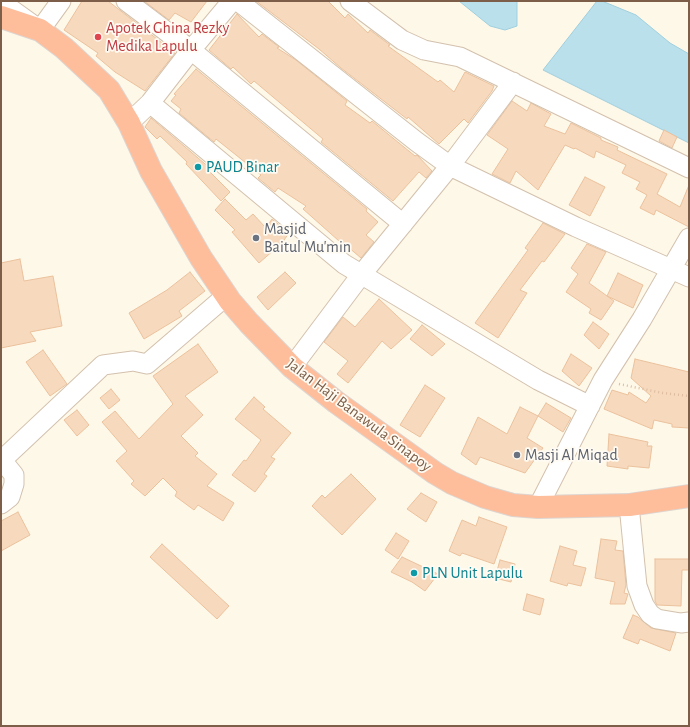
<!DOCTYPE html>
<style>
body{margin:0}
#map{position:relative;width:690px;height:727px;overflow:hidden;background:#fef8e9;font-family:"Alegreya Sans",sans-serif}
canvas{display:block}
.frame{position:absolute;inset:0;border:2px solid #7d5f49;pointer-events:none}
</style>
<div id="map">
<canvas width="690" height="727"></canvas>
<div class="frame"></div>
</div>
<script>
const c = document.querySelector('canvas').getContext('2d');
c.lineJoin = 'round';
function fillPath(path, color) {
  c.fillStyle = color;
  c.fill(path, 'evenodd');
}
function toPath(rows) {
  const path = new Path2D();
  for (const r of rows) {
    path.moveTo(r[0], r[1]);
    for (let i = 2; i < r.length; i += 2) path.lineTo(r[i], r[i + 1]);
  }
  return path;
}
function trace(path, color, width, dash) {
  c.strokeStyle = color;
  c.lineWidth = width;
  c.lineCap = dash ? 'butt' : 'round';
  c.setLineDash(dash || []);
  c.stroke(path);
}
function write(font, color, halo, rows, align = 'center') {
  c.font = font + ' "Alegreya Sans",sans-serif';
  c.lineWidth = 3.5;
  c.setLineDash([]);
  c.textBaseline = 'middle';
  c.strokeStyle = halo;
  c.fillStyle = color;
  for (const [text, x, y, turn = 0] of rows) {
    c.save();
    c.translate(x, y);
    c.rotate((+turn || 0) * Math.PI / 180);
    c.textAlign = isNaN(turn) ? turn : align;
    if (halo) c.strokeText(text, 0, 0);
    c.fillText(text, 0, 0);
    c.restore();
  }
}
const water = toPath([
 [459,1,517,1,517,26,505,30,490,26,459,1],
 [597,1,602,1,636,15,670,43,689,54,689,143,543,70,597,1]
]);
fillPath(water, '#bae0eb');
trace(water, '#9fcfde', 1);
const building = toPath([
 [82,1,108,1,175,53,145,91,115,72,96,56,98,53,64,30,82,1],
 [144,1,207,1,191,22,175,13,169,20,144,1],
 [256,1,328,1,345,18,348,14,368,33,370,30,390,45,388,46,438,82,440,80,454,92,465,72,494,86,492,91,468,123,464,119,439,144,408,117,407,119,341,68,319,49,256,1],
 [237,14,259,37,262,34,279,47,277,48,296,60,347,101,345,105,370,123,372,121,415,156,417,155,432,171,426,178,419,172,393,201,321,142,323,139,254,81,251,84,233,67,231,69,209,50,237,14],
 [196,69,367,209,366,211,378,222,366,235,374,242,361,258,340,240,339,241,303,209,306,206,278,188,275,192,258,178,261,175,216,139,214,142,179,113,181,109,171,101,176,95,174,94,196,69],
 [512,101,527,111,531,103,551,114,544,126,565,134,571,123,601,138,601,140,618,147,617,150,667,174,657,194,680,207,689,185,689,227,656,210,654,215,640,208,647,195,636,189,640,182,622,173,626,165,596,151,594,158,575,148,574,149,565,145,538,190,516,171,510,183,492,174,508,149,487,135,512,101],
 [151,118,211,169,209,171,230,192,221,201,186,164,187,162,160,136,157,139,145,127,151,118],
 [664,130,677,137,672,148,659,141,664,130],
 [585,177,605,187,590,216,569,205,585,177],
 [225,199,246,220,253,214,266,228,272,219,289,233,282,243,259,263,232,232,235,230,215,210,225,199],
 [543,223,565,234,544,262,542,261,520,290,527,293,498,338,475,323,528,250,525,248,543,223],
 [587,244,606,252,589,283,614,301,601,320,589,313,591,309,566,292,578,274,571,268,587,244],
 [20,259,24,281,53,276,62,326,30,332,36,341,1,348,1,263,20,259],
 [190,272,205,291,179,311,182,316,144,339,129,313,167,290,190,272],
 [285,272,296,283,268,310,257,297,285,272],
 [618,273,643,285,633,308,607,296,618,273],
 [379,299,412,330,391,349,382,341,348,383,337,374,348,361,324,342,343,317,355,327,379,299],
 [593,322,609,334,599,349,584,335,593,322],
 [422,325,445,344,432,356,410,339,422,325],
 [198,344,218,372,185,396,203,415,181,436,198,453,195,456,217,474,207,486,234,503,223,521,198,505,194,510,175,496,177,492,163,478,145,496,131,484,134,481,116,461,127,451,102,422,115,411,139,439,173,404,153,376,198,344],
 [43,350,67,384,50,396,26,362,43,350],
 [571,354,592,368,579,386,562,371,571,354],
 [635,359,689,372,689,428,672,427,672,424,654,420,652,429,604,409,612,390,628,395,629,392,646,403,651,396,631,378,635,359],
 [425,385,445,398,420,437,400,425,425,385],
 [111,389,120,400,109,409,100,398,111,389],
 [254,397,265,407,263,409,291,433,271,457,275,459,264,474,267,476,255,492,232,475,244,460,246,461,261,440,235,419,254,397],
 [546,403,571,418,563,432,538,416,546,403],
 [520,407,538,416,527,438,543,448,525,473,480,457,476,465,461,454,478,417,507,434,520,407],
 [77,410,89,425,77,436,64,420,77,410],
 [609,434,648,442,647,446,652,446,649,468,628,466,628,469,607,466,609,434],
 [351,474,376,499,342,535,312,506,322,495,325,498,351,474],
 [421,493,437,502,426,522,407,509,421,493],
 [18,512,30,535,1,551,1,521,18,512],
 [479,517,507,527,494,564,462,553,460,556,449,551,462,520,476,526,479,517],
 [396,533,409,541,398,559,385,550,396,533],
 [601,539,617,541,615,550,623,551,626,585,624,593,628,594,625,604,610,604,615,582,595,578,601,539],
 [162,544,229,606,217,619,150,557,162,544],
 [560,546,577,551,573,565,586,568,581,586,568,583,567,586,550,581,560,546],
 [402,557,438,574,425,591,412,582,391,572,402,557],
 [655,559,689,559,689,570,682,570,681,606,657,605,655,601,655,559],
 [500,560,515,564,511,582,495,578,500,560],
 [527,594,544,599,540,615,523,610,527,594],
 [633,615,638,617,651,628,676,633,670,651,640,639,638,644,623,638,633,615]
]);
fillPath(building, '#f7d9be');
trace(building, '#ebc19c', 1);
const minor = toPath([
 [126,1,191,50,403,224],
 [238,1,417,142,450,166,576,227,689,277],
 [350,1,402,40,424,50,460,57,689,168],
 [1,2,40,30,61,1],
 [150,103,344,264,538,380,590,406],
 [129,123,150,103,191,50,232,1],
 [292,367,361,275,450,166,513,82],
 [1,459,14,475,14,484,10,497,1,504],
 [2,460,103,365,133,361,147,364,226,296],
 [629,505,637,586,644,605,650,614,657,619,681,623,689,622],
 [538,507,603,380,642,319,689,238]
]);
const highway = toPath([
 [1,17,40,30,64,48,109,90,129,123,151,171,201,258,230,301,249,323,292,367,336,402,435,473,452,483,485,497,513,505,538,507,629,505,689,496]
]);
trace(minor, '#d3c1ad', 21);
trace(highway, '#ddd5d0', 24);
trace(toPath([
 [619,384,663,393,689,396]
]), '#ddbca0', 2.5, [1, 3]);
trace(minor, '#fff', 19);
trace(highway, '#febd9b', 22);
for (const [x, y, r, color] of [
 [98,37,4,"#e0444e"],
 [198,167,4,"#0f9aa8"],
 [256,238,4,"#6b7280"],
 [517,455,4,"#6b7280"],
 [414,573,4,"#0f9aa8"]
]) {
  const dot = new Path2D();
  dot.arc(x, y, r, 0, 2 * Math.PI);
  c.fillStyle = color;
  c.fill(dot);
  trace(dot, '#fffbf2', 1.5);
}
write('16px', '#be3a42', '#fffbf2', [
 ["Apotek Ghina Rezky",106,28],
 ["Medika Lapulu",106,46]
], 'left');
write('16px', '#0d838f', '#fffbf2', [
 ["PAUD Binar",206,167],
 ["PLN Unit Lapulu",422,573]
], 'left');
write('16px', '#5b616d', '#fffbf2', [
 ["Masjid",264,229],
 ["Baitul Mu'min",264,247],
 ["Masji Al Miqad",525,455]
], 'left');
write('16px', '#7d5f49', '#fffbf2', [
 ["Jalan Haji Banawula Sinapoy",359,415,37]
]);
</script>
